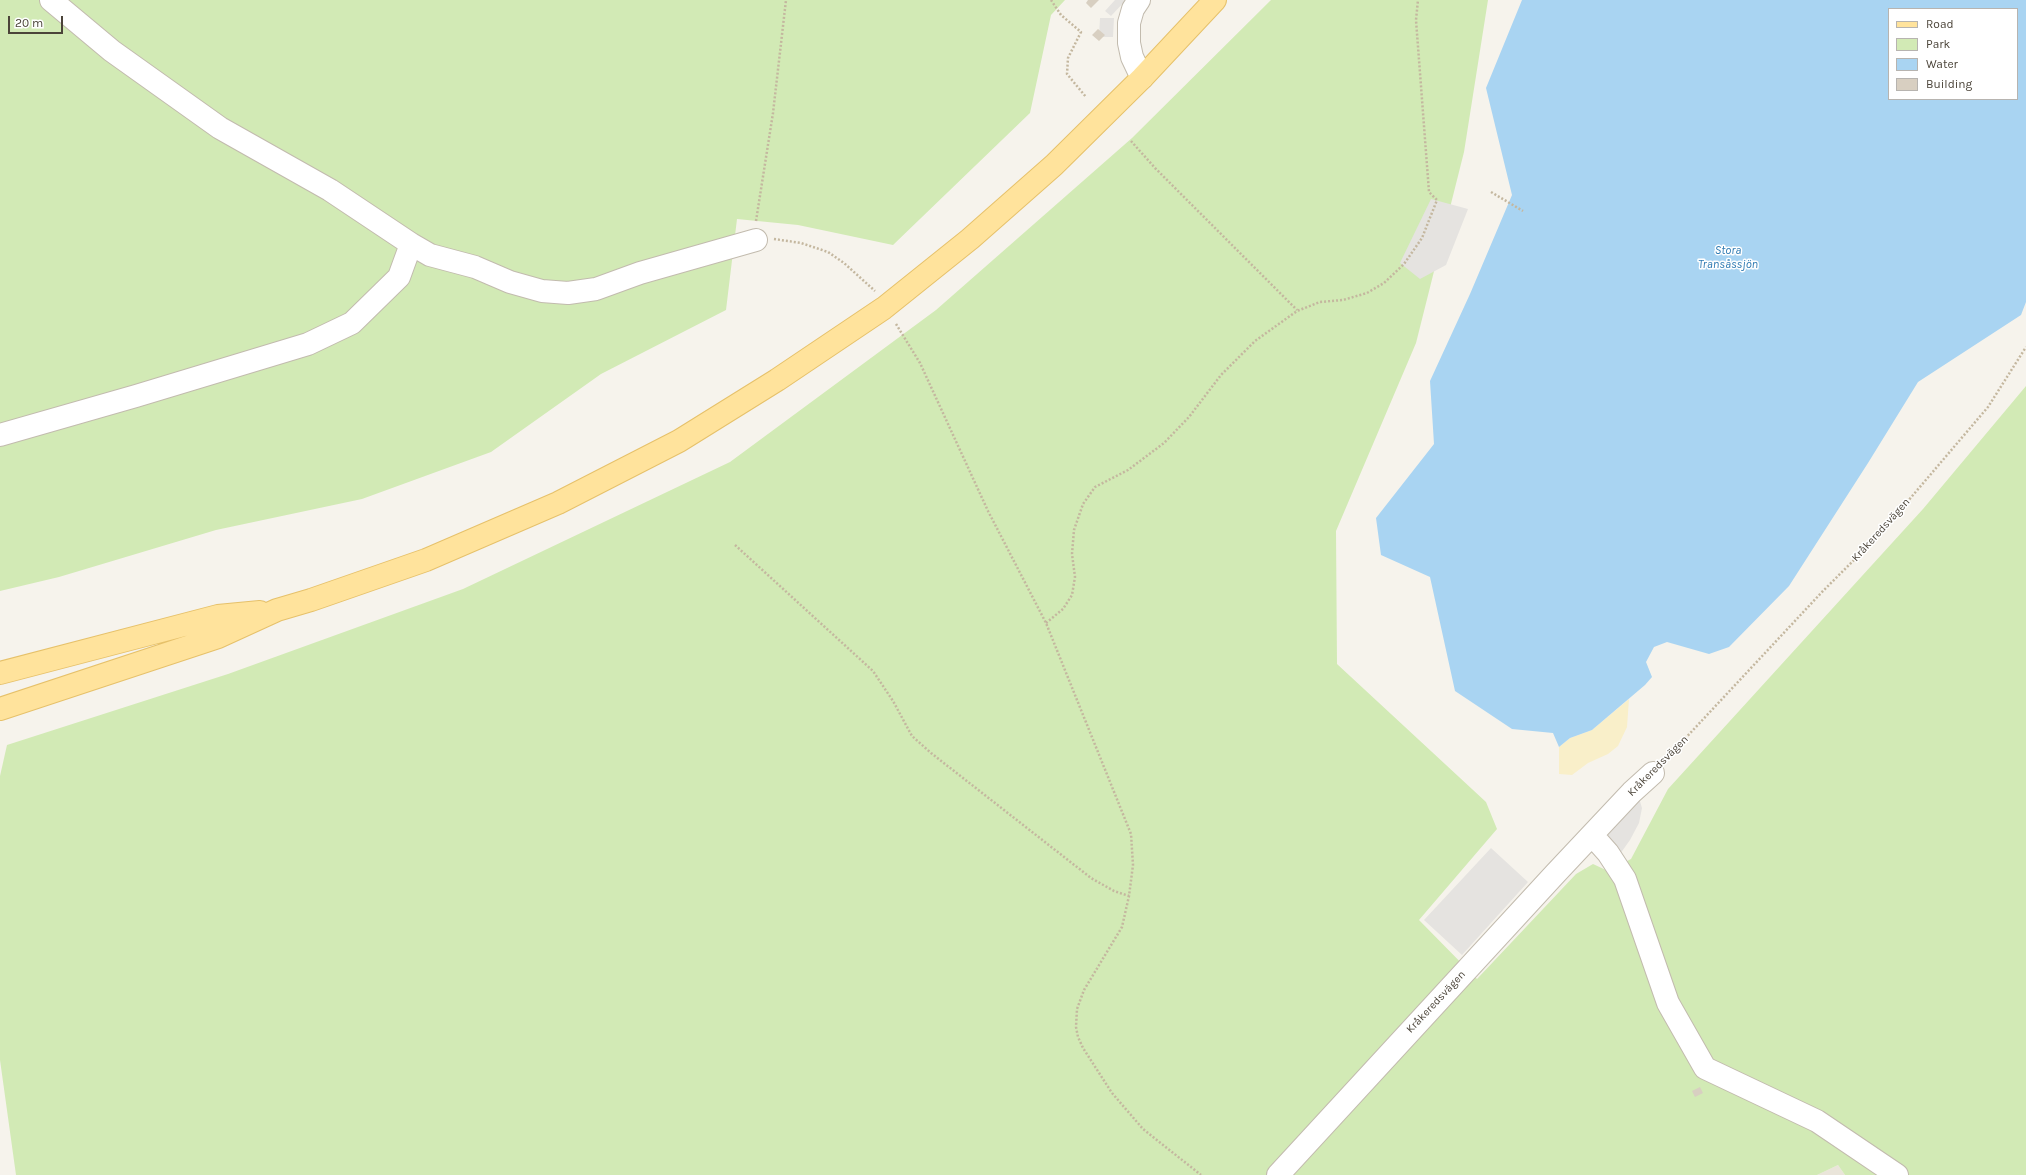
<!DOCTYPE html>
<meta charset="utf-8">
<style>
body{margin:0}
#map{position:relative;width:2026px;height:1175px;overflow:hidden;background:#f6f3ec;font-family:Karla,sans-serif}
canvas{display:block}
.legend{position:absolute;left:1888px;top:8px;width:130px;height:92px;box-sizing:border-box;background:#fff;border:1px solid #b7b4b0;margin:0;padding:5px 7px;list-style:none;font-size:12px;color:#4b4439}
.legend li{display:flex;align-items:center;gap:8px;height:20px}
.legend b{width:20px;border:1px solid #b7b4b0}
.scale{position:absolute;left:8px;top:16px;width:55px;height:18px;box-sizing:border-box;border:2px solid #4b4439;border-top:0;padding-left:5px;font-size:12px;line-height:14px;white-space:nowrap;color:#4b4439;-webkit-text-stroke:3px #fff;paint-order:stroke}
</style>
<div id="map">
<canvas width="2026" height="1175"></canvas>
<ul class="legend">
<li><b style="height:5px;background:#ffe39c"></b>Road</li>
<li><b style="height:11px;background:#d2eab5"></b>Park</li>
<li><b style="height:11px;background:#a9d4f2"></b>Water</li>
<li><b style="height:11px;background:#d8cfc1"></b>Building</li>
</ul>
<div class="scale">20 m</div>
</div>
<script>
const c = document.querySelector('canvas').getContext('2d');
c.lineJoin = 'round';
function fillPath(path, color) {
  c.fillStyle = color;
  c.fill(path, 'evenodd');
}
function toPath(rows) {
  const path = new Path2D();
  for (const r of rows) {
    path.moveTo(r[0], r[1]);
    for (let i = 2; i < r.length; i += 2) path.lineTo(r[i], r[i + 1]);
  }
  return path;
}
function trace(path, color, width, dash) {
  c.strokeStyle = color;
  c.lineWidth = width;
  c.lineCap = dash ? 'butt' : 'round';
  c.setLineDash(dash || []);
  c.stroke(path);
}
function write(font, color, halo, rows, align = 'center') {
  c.font = font + ' Karla,sans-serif';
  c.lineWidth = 3;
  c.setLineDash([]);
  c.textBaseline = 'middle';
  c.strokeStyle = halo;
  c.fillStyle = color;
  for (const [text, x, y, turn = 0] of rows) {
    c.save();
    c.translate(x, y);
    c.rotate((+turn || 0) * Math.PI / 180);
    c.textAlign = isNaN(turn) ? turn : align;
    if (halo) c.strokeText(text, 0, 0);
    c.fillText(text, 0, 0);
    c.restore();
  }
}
fillPath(toPath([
 [1838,1165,1845,1175,1817,1175]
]), '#eae5da');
fillPath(toPath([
 [0,0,1065,0,1051,15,1030,113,893,245,798,225,737,219,726,310,601,374,491,452,362,499,216,530,59,577,0,591],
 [1271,0,1488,0,1464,152,1416,343,1336,531,1337,664,1486,802,1497,829,1419,920,1477,979,1576,874,1593,864,1608,871,1631,859,1668,789,1923,509,2026,386,2026,1175,1845,1175,1838,1165,1817,1175,16,1175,0,1060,0,776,7,745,228,674,463,589,730,462,936,310,1132,138]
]), '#d2eab5');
fillPath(toPath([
 [1629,699,1627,727,1618,746,1608,754,1588,763,1572,775,1559,774,1559,747,1570,738,1592,730]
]), '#f9efc9');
fillPath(toPath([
 [1115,0,1126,0,1111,16,1105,11],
 [1100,18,1114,18,1113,37,1099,37],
 [1431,199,1468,209,1446,265,1420,279,1400,263],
 [1639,798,1642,808,1639,823,1630,840,1620,854,1606,833],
 [1491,848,1528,882,1462,955,1424,920]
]), '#e5e3e0');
fillPath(toPath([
 [1522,0,2026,0,2026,302,2021,315,1918,382,1868,463,1789,586,1729,647,1709,654,1667,642,1654,647,1646,662,1652,677,1645,685,1592,730,1570,738,1559,747,1553,733,1512,729,1455,691,1430,577,1381,555,1376,518,1434,444,1430,381,1470,294,1512,195,1486,88],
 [1889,9,2017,9,2017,99,1889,99]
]), '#a9d4f2');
fillPath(toPath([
 [1088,0,1099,0,1091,8,1086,3],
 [1098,29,1105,35,1099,41,1092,35],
 [1700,1087,1703,1093,1695,1097,1692,1091]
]), '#d8cfc1');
const minor = toPath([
 [51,0,112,51,220,128,330,190,411,244],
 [1139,0,1133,9,1129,23,1129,43,1132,57,1142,78],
 [0,435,136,396,308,344,352,323,399,277,411,244,430,255,475,267,510,282,542,291,568,293,596,289,640,273,756,240],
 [1592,835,1608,853,1625,879,1668,1003,1705,1068,1817,1121,1897,1175],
 [1278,1175,1555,874,1632,792,1653,773]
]);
const major = toPath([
 [0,673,218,616,260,612],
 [0,709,218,637,277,610,311,600,426,560,558,503,679,441,777,380,884,308,970,239,1054,165,1142,78,1215,0]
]);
trace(minor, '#c2bbae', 24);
trace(major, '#e6c16a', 24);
trace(toPath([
 [1051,0,1061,15,1081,32,1068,58,1067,74,1086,97],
 [1131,141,1155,168,1297,310],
 [1491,192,1523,211],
 [756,221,773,113,786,0],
 [774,239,801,243,828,252,844,263,875,291],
 [896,324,920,363,988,511,1046,623,1131,834,1133,865,1129,896,1122,927,1084,990,1077,1009,1076,1027,1078,1037,1083,1048,1112,1093,1143,1129,1201,1175],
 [735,545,873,671,893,701,912,736,931,753,1091,878,1114,891,1129,896],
 [1046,623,1063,609,1072,595,1075,577,1072,554,1074,530,1083,504,1095,487,1128,470,1164,443,1189,417,1221,375,1255,341,1297,311,1320,302,1343,300,1367,293,1384,283,1404,264,1422,238,1437,200,1429,192,1416,20,1418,0],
 [1666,759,1822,592,1879,535,1988,407,2026,347]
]), '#c4b79f', 2.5, [2, 2]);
trace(minor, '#fff', 22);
trace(major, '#ffe39c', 22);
write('11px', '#4b4439', '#fff', [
 ["Kråkeredsvägen",1881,530,-48],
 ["Kråkeredsvägen",1658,766,-45],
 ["Kråkeredsvägen",1436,1002,-47]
]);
write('italic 12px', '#2e7ab2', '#fff', [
 ["Stora",1728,251],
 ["Transåssjön",1728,265]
]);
</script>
